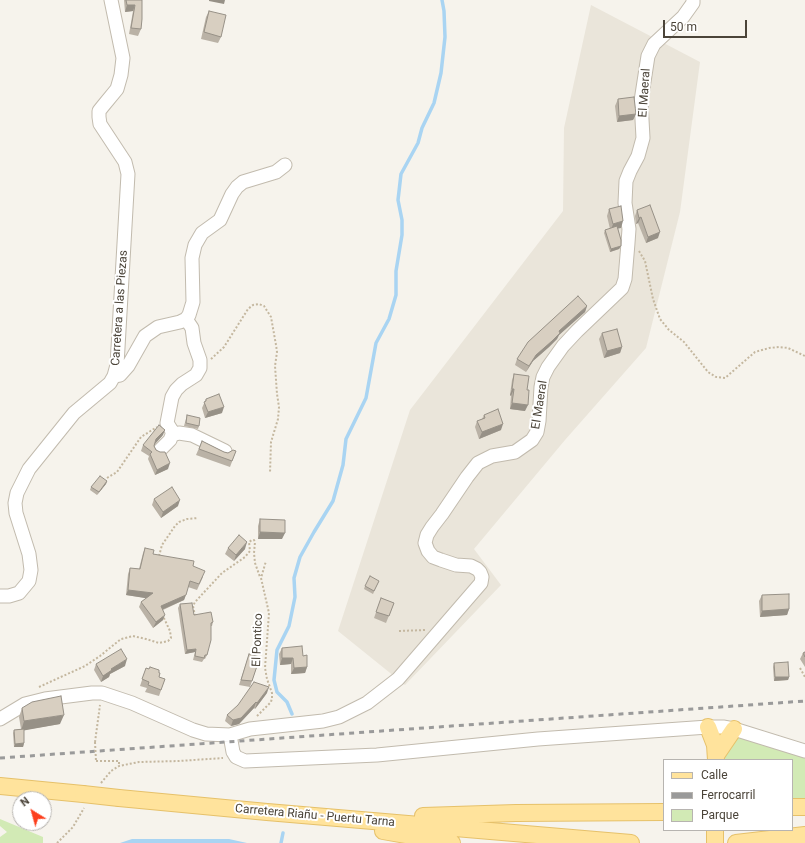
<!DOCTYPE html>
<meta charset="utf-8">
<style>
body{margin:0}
#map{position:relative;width:805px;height:843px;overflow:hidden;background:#f6f3ec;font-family:Roboto,sans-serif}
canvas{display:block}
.legend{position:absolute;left:663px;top:759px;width:130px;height:72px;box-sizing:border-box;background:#fff;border:1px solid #b7b4b0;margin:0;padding:5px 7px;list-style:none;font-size:12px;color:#4b4439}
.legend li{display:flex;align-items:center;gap:8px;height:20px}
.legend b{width:20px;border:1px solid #b7b4b0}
.north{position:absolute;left:12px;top:791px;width:40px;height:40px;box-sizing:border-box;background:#fff;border:1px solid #b7b4b0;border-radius:50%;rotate:323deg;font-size:11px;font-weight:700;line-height:16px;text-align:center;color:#4b4439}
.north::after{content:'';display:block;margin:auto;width:14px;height:18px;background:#fc3f1d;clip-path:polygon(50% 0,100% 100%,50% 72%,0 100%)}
.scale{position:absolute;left:663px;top:20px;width:84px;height:18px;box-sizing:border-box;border:2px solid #4b4439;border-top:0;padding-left:5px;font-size:12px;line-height:14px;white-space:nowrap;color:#4b4439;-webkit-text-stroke:3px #fff;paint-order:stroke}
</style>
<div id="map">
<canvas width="805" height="843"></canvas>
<ul class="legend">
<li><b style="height:5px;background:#ffe39c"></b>Calle</li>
<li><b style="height:5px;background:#9a9a9a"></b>Ferrocarril</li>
<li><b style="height:11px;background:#d2eab5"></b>Parque</li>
</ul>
<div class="north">N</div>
<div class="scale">50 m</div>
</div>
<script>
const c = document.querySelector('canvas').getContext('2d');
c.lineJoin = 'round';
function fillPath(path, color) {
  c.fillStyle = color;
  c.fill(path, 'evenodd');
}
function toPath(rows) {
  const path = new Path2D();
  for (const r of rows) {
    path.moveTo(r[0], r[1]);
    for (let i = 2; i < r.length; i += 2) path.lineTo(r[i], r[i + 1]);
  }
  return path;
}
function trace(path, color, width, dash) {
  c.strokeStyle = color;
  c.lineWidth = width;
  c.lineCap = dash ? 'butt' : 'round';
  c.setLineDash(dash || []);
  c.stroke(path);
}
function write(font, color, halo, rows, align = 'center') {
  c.font = font + ' Roboto,sans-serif';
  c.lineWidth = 4;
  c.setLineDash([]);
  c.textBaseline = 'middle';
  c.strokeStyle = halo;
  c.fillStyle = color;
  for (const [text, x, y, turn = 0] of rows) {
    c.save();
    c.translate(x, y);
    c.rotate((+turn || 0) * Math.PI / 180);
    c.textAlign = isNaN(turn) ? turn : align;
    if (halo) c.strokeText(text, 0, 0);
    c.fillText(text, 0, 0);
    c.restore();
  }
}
fillPath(toPath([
 [591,5,700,62,680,212,646,348,565,440,474,549,501,585,405,685,338,631,410,410,563,211,564,128]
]), '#eae5da');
fillPath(toPath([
 [734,729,805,751,805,807,792,807,792,760,716,760],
 [0,819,43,837,43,843,0,843,0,837,7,832,0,826]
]), '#d2eab5');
fillPath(toPath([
 [132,839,229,839,247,843,120,843]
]), '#a9d4f2');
trace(toPath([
 [292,714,287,702,277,692,274,680,277,650,289,626,295,597,294,578,300,557,314,532,333,501,343,465,346,439,366,398,376,343,389,319,396,295,396,271,402,235,402,220,398,200,401,174,418,143,422,128,434,103,441,73,445,37,444,11,442,0],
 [281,843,283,833]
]), '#a9d4f2', 3.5);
const minor = toPath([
 [114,376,120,375,128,366,145,336,158,327,180,322,186,319,189,315,193,302,192,258,195,245,202,233,220,220,232,194,237,187,243,182,276,172,285,165],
 [172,435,179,433,192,435,225,451],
 [160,450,170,440,172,435,172,431,167,423,172,397,176,390,182,384,196,375,200,368,200,360,194,343,192,328,186,319],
 [0,596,9,596,19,593,29,581,31,570,29,554,16,513,15,503,17,493,29,469,74,413,110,383,114,376,117,365,128,174,125,162,100,124,99,117,99,111,103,106,117,89,121,75,123,58,111,0],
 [0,719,25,704,45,699,92,693,102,693,132,703,193,730,206,734,230,735,250,729,323,721,339,717,367,703,398,679,481,583,482,577,480,572,477,569,471,566,456,565,441,560,433,557,428,551,425,543,427,535,432,527,442,514,467,477,478,463,492,456,515,452,532,440,537,432,539,421,541,387,543,377,548,367,563,346,577,331,622,288,625,279,628,243,629,229,625,203,626,181,630,171,638,156,643,138,641,101,648,56,654,44,683,17,693,3,693,0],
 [230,735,233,752,236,757,245,761,377,755,538,739,708,727,723,727,734,729,805,751]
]);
const major = toPath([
 [708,727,715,745,716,760],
 [717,754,734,729],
 [0,786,83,794],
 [119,798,267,812,631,843],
 [792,807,805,807],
 [423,816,516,813,664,812],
 [383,831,452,843],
 [715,843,715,830],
 [736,843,805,835]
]);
trace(minor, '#c2bbae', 15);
trace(major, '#e6c16a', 18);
trace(toPath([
 [639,251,645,261,653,299,660,319,669,330,684,342,708,372,716,377,725,378,755,352,769,348,779,347,788,348,805,356],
 [211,359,224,347,248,309,253,305,259,304,264,306,271,317,276,345,277,352,275,366,277,394,279,407,278,419,271,442,270,473],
 [107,478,117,472,141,437,157,427],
 [159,556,162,545,175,526,179,522,187,519,198,518],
 [195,616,193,606,195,602,222,573,245,557,250,551,249,542,252,540,254,540,255,542,254,553,255,563,260,577],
 [399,631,425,630],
 [800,668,805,677],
 [39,687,85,666,100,656,121,639,133,636,146,639,159,643,168,641,171,638,170,631,163,616],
 [257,716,271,702,272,698,272,693,267,679,265,668,269,613,261,578,266,561],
 [95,742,100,705],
 [96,761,119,761,119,766],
 [101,783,111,771,119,766,139,762,179,761,223,758],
 [57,843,73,827,84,808]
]), '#c4b79f', 2, [2, 2]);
trace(minor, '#fff', 13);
trace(major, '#ffe39c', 16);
trace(toPath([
 [0,758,805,701]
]), '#9a9a9a', 3, [5, 5]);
const majorBridge = toPath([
 [83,794,119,798]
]);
trace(majorBridge, '#e6c16a', 18, []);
trace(toPath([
 [95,742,96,761]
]), '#c4b79f', 2, [2, 2]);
trace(majorBridge, '#ffe39c', 16);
fillPath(toPath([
 [124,0,142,0,141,29,138,36,129,34,133,11,125,12],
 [209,11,221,37,218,43,201,39,206,17],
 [618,99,636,114,633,120,617,122,615,106],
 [609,209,621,228,618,228,621,246,619,249,610,252,604,233,605,230,610,229,607,216],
 [637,210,658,238,646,243,638,223,636,224,635,216],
 [587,306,585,312,559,335,557,339,549,347,533,361,526,372,515,365,517,359],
 [602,333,622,347,620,353,604,358,599,339],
 [514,374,525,411,510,409,511,396,510,395,512,380],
 [206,399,222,413,205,418,202,408],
 [187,415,199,426,198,429,184,426],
 [484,415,501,430,479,439,475,427,477,421,482,419],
 [163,435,155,444,154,446,168,469,155,475,148,459,149,456,141,451,143,445],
 [202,441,224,452,228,453,236,451,230,467,196,455],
 [107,481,106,484,97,495,90,490,91,487],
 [154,499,178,506,161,518,152,505],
 [260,519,282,539,258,539,258,526],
 [145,548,153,554,193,566,203,577,197,590,188,587,184,600,163,610,163,620,153,628,139,607,141,602,146,598,126,595,128,574,130,568,139,569,143,553],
 [228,548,245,549,234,561,225,554],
 [379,581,373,594,364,589,365,586],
 [762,595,789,609,787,615,760,617,759,601],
 [381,598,394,603,386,623,374,618],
 [180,604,194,615,213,622,212,626,211,626,207,655,205,659,204,659,202,662,193,660,195,652,185,654,178,608],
 [282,648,303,656,307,667,305,673,291,674,291,664,280,665,279,654],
 [805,652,805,667,800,659,803,653],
 [249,654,260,657,250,687,239,685],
 [774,663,789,677,788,680,774,681,773,667],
 [96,664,125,666,110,674,109,677,101,682,94,670],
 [146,668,159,673,159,677,165,679,159,696,145,692,147,688,140,686],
 [267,693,255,709,254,708,239,724,231,726,225,721,227,715],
 [22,708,60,724,24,730,24,743,23,747,14,747,13,733,14,730,21,729,19,717]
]), '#bab2a6');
fillPath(toPath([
 [209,0,225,0,224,4,209,1],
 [127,5,135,5,133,11,125,12],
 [636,114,633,120,617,122,619,116],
 [641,217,638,223,636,224,639,218],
 [623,221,621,228,611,230,613,224],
 [660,232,658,238,646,243,648,237],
 [621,246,619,249,610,252,611,249],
 [587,306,585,312,559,335,557,339,549,347,533,361,526,372,529,366,536,355,559,331],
 [622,347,620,353,604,358,607,351],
 [512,389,514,389,511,396,510,395],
 [512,403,528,405,525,411,510,409],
 [224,407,222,413,205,418,208,412],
 [503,424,501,430,479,439,482,432],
 [165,430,163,435,154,445,156,439],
 [170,463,168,469,155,475,157,470],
 [107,481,106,484,97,495,99,492],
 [180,500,178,506,161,518,163,512],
 [260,532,285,533,282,539,258,539],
 [247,542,245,549,234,561,236,555],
 [128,590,153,593,151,599,126,595],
 [186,595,184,600,159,611,161,606],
 [789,609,787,615,760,617,762,611],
 [165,615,163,620,153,628,156,622],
 [196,649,195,652,185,654,187,650],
 [282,658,293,658,291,664,280,665],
 [127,659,125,666,110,674,109,677,101,682,103,676,111,669],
 [307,667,305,673,291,674,294,668],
 [775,677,789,677,788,680,774,681],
 [269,687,267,693,255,709,257,703],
 [256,702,254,708,239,724,231,726,233,720],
 [64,715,60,724,21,731,24,721],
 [24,743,23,747,14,747,15,744]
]), '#979187');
const building = toPath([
 [126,0,142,0,142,19,141,29,131,28,135,5,127,5,126,0],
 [209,11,226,15,221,37,204,32,209,11],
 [634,97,636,114,619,116,618,99,634,97],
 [650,205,660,232,648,237,641,217,639,218,637,210,650,205],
 [621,206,623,221,613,224,609,209,621,206],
 [617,226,621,240,621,246,611,249,605,230,617,226],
 [578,296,587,306,559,331,560,333,552,341,536,355,529,366,517,359,528,342,578,296],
 [617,329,622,347,607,351,602,333,617,329],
 [514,374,529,376,527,390,529,390,528,405,512,403,514,389,512,389,514,374],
 [219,394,224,407,208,412,204,402,206,401,206,399,219,394],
 [498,409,503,424,482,432,477,421,485,418,484,415,498,409],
 [187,415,200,418,199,426,186,423,187,415],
 [159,425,165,430,156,439,154,446,156,450,160,452,165,452,170,463,157,470,150,454,152,452,143,445,159,425],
 [202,441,224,452,228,453,233,450,236,451,232,461,199,449,202,441],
 [100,476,107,481,99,492,91,487,100,476],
 [172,487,180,500,163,512,154,499,172,487],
 [260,519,285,520,285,533,260,532,260,519],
 [239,535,247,542,236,555,228,548,239,535],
 [145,548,154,550,153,554,194,561,193,566,205,571,199,584,190,581,186,595,161,606,165,615,156,622,141,602,153,593,128,590,130,568,140,569,145,548],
 [370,576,379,581,374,591,365,586,370,576],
 [789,594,789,609,762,611,762,595,789,594],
 [381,598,394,603,389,616,376,612,381,598],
 [192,603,194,615,211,612,213,622,211,623,211,640,207,655,205,655,204,658,195,656,196,649,187,650,180,604,192,603],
 [302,646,303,656,307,655,307,667,294,668,293,658,282,658,282,648,302,646],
 [121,649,127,659,111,669,112,670,103,676,96,664,121,649],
 [805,652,805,657,803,653,805,652],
 [249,654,260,657,252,681,241,680,249,654],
 [788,662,789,677,775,677,774,663,788,662],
 [150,667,159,670,159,673,160,673,159,677,165,679,161,690,148,685,149,682,142,679,146,668,149,669,150,667],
 [254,682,269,687,257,703,256,702,241,718,233,720,227,715,238,705,254,682],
 [61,696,64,715,24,721,22,708,32,702,61,696],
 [24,729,24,743,15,744,14,730,24,729]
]);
fillPath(building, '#d8cfc1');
trace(building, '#979187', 1);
write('12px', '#4b4439', '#fff', [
 ["El Maeral",645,93,-86],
 ["Carretera a las Piezas",120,308,-86],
 ["El Maeral",540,405,-81],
 ["El Pontico",258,640,-88],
 ["Carretera Riañu - Puertu Tarna",315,816,5]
]);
</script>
